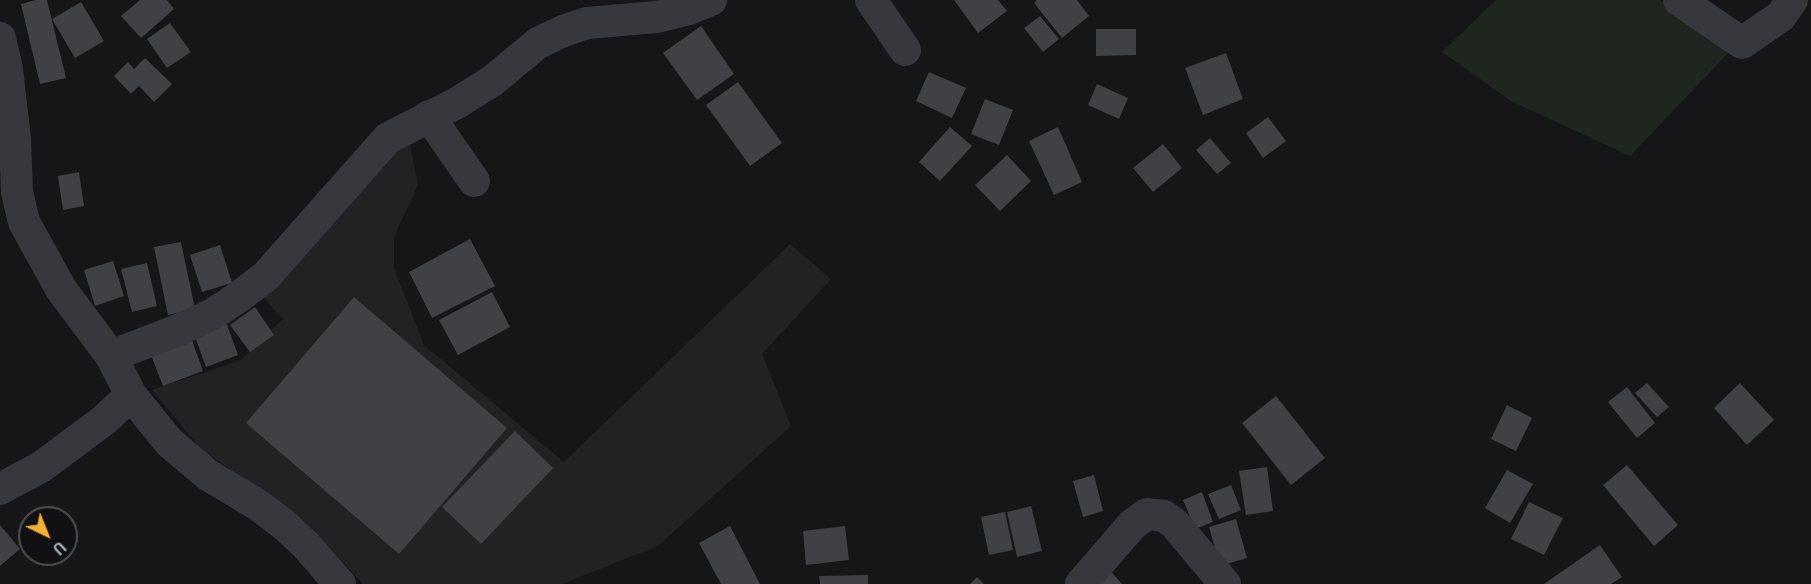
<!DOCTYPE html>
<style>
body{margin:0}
#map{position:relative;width:1811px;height:584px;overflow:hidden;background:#161618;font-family:Roboto,sans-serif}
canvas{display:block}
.north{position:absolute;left:18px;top:506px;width:60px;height:60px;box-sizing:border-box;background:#111113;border:2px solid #4d4f55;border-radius:50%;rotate:137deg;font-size:16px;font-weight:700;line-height:24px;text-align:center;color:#a8adb8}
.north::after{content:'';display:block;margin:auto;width:21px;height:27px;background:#f2b134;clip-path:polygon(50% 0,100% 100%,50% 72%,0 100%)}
</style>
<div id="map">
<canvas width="1811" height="584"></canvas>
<div class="north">U</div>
</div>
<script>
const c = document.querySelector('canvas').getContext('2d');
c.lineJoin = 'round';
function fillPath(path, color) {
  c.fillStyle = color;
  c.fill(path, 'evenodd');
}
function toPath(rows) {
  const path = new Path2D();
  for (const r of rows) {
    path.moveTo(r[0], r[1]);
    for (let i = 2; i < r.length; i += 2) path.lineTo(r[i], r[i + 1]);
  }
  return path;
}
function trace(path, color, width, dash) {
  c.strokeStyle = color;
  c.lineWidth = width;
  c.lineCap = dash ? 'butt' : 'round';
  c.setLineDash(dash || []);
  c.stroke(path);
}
fillPath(toPath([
 [408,133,418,185,394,237,394,268,424,345,564,462,790,244,831,279,762,354,791,426,658,546,562,584,363,584,312,528,200,448,152,390,241,360,283,319,258,292]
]), '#222225');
fillPath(toPath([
 [1496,0,1660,0,1734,47,1630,156,1511,101,1442,52]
]), '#1e261f');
fillPath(toPath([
 [36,0,47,0,66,78,40,84,21,4],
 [140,0,167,0,174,9,141,38,121,16],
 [954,0,998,0,1007,11,978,33],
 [1037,0,1077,0,1089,16,1062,38,1034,3],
 [81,2,104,41,75,58,52,19],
 [1040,16,1059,39,1043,52,1024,28],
 [170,23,191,52,167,68,147,39],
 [701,26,734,74,697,100,663,53],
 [1096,29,1136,29,1136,55,1096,56],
 [1226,53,1243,99,1203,115,1185,68],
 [145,58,172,84,154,102,139,86,131,94,114,76,128,62,134,69],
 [929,72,966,88,952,118,916,101],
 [738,82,782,143,750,166,706,105],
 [1097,84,1128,98,1119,119,1088,105],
 [985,99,1013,110,999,145,971,134],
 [1268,117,1286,141,1263,158,1246,133],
 [950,127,972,146,940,181,919,162],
 [1058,127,1082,182,1054,195,1029,141],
 [1210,138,1231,163,1217,174,1196,150],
 [1163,144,1182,168,1153,192,1133,168],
 [1007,155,1031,181,1000,211,975,185],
 [79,172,84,206,63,210,58,176],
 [470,239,495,286,432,318,409,272],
 [181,242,195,309,168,315,154,247],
 [220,245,232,283,202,292,190,255],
 [113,261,124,296,95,306,84,270],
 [147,263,157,306,132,312,121,269],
 [492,292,510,327,458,355,439,320],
 [354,297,507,428,399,554,246,423],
 [255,307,274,335,250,352,230,325],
 [226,322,238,355,206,367,194,334],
 [189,332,203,371,163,386,148,347],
 [1647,383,1669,407,1657,417,1635,393],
 [1740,383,1774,420,1747,445,1714,408],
 [1627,387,1655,423,1637,438,1608,402],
 [1276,396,1325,458,1291,485,1242,423],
 [1507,405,1532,418,1516,451,1491,439],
 [515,431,553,468,481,544,442,507],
 [1627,465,1678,525,1654,546,1603,485],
 [1267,467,1273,511,1246,515,1239,471],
 [1507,470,1533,484,1510,523,1485,508],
 [1094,475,1103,511,1083,517,1073,481],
 [1231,485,1241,510,1219,519,1208,494],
 [1202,492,1213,522,1195,529,1183,500],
 [1529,502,1563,518,1544,555,1511,539],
 [1031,506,1042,551,1017,557,1007,512],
 [1005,512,1013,550,989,555,981,517],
 [1236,519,1247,558,1220,566,1209,527],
 [0,525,20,549,0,566],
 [730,526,760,584,721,584,699,543],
 [845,526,849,560,806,565,803,531],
 [1600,545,1622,577,1611,584,1544,584],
 [1108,568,1122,584,1094,584],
 [868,575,868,584,820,584,819,576],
 [977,577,984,584,970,584]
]), '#404145');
trace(toPath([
 [871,0,905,50],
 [1679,0,1742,43,1781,16,1792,0],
 [0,38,7,69,15,139,17,192,24,222,61,289,111,356,131,395,169,442,208,475,258,505,283,524,305,544,340,584],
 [429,116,474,181],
 [111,356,181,329,213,314,240,296,266,276,388,138,457,103,492,81,538,43,563,31,587,23,657,17,689,9,711,0],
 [0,489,41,467,103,421,131,395],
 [1081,584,1132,525,1147,514,1164,516,1175,524,1225,584]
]), '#37383d', 32);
</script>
